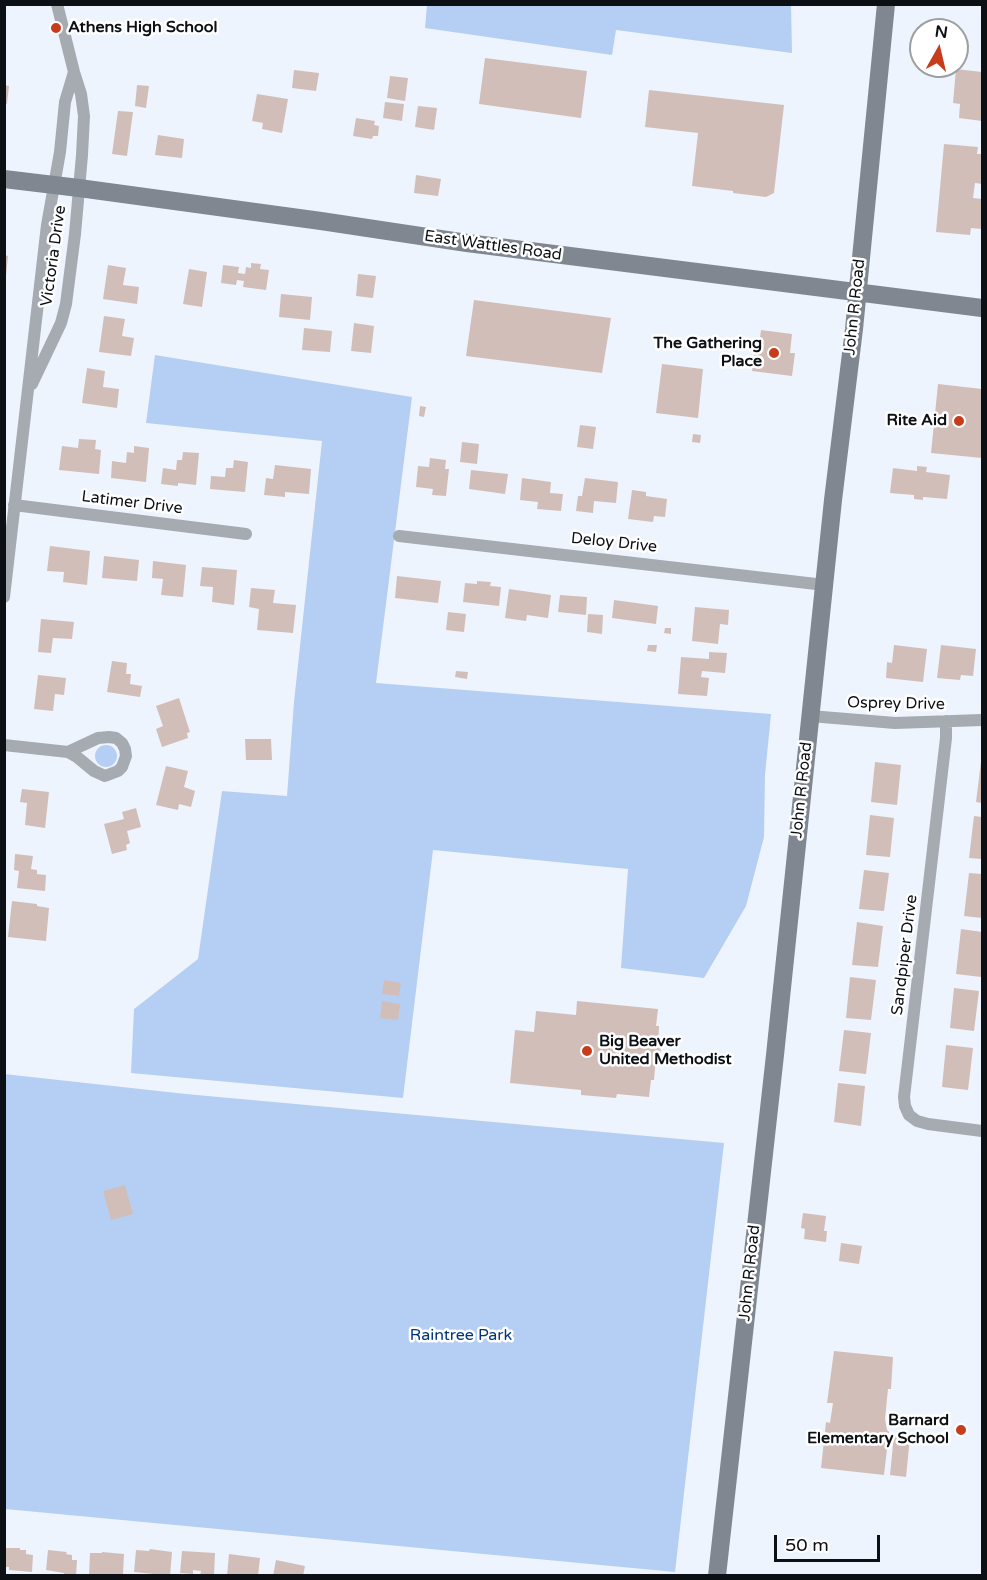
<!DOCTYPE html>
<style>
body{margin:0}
#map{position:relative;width:987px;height:1580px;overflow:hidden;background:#eef4fd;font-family:"Varela Round",sans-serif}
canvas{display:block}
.frame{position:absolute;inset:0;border:6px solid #0c1015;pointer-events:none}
.north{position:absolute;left:909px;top:18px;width:60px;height:60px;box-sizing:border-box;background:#fff;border:2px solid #9e9fa1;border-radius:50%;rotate:8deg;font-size:16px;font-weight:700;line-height:24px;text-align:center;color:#0c1015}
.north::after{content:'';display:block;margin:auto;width:21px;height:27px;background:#c73d1c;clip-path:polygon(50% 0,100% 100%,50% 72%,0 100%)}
.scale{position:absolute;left:774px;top:1535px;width:106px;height:27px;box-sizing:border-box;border:3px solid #0c1015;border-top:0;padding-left:8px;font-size:18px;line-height:21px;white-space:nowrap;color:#0c1015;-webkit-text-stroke:4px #fff;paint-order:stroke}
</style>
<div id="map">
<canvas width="987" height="1580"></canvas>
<div class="frame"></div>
<div class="north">N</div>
<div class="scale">50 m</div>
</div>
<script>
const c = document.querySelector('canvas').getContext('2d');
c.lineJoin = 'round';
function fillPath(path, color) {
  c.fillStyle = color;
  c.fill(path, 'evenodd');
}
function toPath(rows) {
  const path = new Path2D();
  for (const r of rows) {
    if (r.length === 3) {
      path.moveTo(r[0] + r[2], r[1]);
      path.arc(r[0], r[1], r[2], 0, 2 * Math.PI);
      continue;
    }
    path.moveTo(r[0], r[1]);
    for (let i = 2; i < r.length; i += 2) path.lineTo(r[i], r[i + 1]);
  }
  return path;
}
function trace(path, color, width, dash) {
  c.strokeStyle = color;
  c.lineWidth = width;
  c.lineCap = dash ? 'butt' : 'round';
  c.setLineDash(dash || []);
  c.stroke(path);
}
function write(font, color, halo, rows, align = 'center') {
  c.font = font + ' "Varela Round",sans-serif';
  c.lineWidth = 5;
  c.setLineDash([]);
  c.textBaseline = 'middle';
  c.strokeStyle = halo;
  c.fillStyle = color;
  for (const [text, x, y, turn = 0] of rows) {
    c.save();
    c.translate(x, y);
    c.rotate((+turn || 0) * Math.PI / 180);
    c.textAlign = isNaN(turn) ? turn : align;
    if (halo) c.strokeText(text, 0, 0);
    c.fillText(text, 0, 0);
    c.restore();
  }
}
fillPath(toPath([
 [427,5,791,5,792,53,616,30,612,55,425,28],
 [155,355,412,397,376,683,771,714,765,775,764,837,746,906,704,978,621,968,628,869,433,850,403,1098,131,1073,134,1009,198,959,222,791,287,796,294,702,322,441,146,423],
 [106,756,11],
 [4,1074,186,1094,724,1143,675,1572,5,1509]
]), '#b5cff4');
fillPath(toPath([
 [485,58,587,71,581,118,479,104],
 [956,69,982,72,982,121,959,118,960,104,953,103],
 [294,70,319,73,316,91,292,88],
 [390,76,408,78,405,101,387,98],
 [4,85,9,86,7,104,4,103],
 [137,85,149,86,146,108,135,106],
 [649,90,784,105,774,193,766,197,733,193,733,191,692,186,698,133,645,127],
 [257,94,288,99,282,133,262,129,263,123,252,121],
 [385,102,404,104,402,121,383,118],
 [418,106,437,108,434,130,415,127],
 [118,111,133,112,127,156,112,154],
 [356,118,375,121,374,125,379,126,378,136,373,136,372,139,353,136],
 [158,135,184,139,182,158,155,155],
 [944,144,978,147,977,154,982,154,982,184,975,183,973,198,982,199,982,229,971,228,970,235,936,232],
 [416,175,441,179,438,196,414,193],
 [4,255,8,256,6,276,4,276],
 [251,263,261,264,260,269,269,270,266,290,243,287,244,281,237,280,236,285,221,283,223,265,239,267,238,273,245,274,246,267,251,268],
 [108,265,126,268,123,285,139,287,137,304,103,299],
 [189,269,207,272,202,307,183,304],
 [358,274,376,276,373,298,356,296],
 [281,294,312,297,310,320,279,317],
 [474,300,611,318,602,373,466,356],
 [104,316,125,319,122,336,134,338,131,356,99,352],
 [354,323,374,326,371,353,351,351],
 [304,328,332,331,330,352,302,350],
 [761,330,792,334,790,353,795,353,792,376,752,371,756,344,759,345],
 [662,364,703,369,698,418,656,413],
 [87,368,105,371,103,387,119,389,117,408,82,403],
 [938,384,982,389,982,458,931,453],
 [420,406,426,407,424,417,419,416],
 [580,425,596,427,593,449,577,447],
 [693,434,701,435,700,443,692,442],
 [79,439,96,440,95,449,101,450,99,474,59,470,62,446,78,448],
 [462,442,479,444,477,464,460,462],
 [134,446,149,448,146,482,111,478,112,461,126,463,127,452,134,453],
 [183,452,199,453,196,485,178,483,178,486,161,484,163,468,176,470,177,460,182,460],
 [430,458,446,460,445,469,449,469,446,496,432,495,433,489,416,487,418,466,429,467],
 [234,460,248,462,245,492,210,489,211,476,225,477,226,468,233,468],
 [275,465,311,469,309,494,285,492,285,497,264,495,266,478,273,479],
 [917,466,927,467,926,472,950,475,947,499,923,497,923,500,914,499,914,495,890,493,893,468,917,471],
 [471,470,508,474,505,494,469,489],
 [522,478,551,482,550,493,563,494,561,511,537,509,538,502,520,500],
 [585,478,618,482,616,503,594,501,593,513,576,511,578,496,582,496],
 [632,490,646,492,646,496,667,499,665,517,654,516,653,522,628,519],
 [50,546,90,551,87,585,63,582,64,572,47,571],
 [104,556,139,560,137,581,102,578],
 [153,561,186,565,183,597,161,595,163,579,152,578],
 [202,567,237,570,234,605,212,602,213,587,200,586],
 [397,576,441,581,438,603,395,598],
 [477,581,491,582,490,586,501,587,499,606,463,602,465,583,477,584],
 [251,588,275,590,273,603,296,605,293,633,257,630,259,609,249,607],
 [509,589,551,595,548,618,527,615,526,621,505,618],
 [560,595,587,597,586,615,558,612],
 [614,600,658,606,656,624,612,618],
 [695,607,729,610,728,625,720,624,718,644,692,641],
 [448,612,466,614,464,632,446,630],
 [588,614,603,615,602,634,587,632],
 [41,619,74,622,72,639,53,638,51,653,38,652],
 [665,628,671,628,671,634,664,633],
 [648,645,657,645,656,652,647,651],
 [894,645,927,649,923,682,886,678,887,662,892,663],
 [941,645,976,649,973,676,961,675,960,680,937,678],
 [709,652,727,653,725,673,702,671,701,677,709,678,707,696,678,694,681,657,709,659],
 [112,661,127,663,126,674,131,674,130,684,142,686,140,697,107,692],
 [456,671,468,672,467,679,455,677],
 [38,675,66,678,64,695,55,694,53,711,34,709],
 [179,698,190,732,187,733,188,738,162,747,156,729,163,726,156,706],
 [245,739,271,739,272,760,246,760],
 [875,762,901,765,897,805,871,802],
 [981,762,982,762,982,803,976,802],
 [166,766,188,771,184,787,195,791,191,807,179,804,178,810,156,805],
 [22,789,49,792,45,828,25,825,27,803,20,802],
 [136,808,141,827,127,831,130,843,126,845,127,850,112,854,104,824,124,819,122,812],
 [870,815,894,818,890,857,866,855],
 [974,816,982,817,982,859,969,858],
 [15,854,33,856,31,869,37,870,37,874,46,875,45,891,17,888,19,871,14,870],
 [864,870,889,873,884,911,859,909],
 [969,873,982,874,982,918,964,916],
 [12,901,37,904,37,906,49,908,46,941,8,937],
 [857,922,883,926,878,967,852,965],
 [961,929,982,932,981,977,956,974],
 [850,977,876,980,871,1020,846,1018],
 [384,980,401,983,399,996,382,994],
 [954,988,979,991,974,1031,950,1028],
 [382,1001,400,1004,398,1020,380,1018],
 [577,1001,658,1009,656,1026,659,1026,658,1046,661,1046,660,1057,656,1057,654,1080,651,1080,649,1097,617,1094,616,1098,581,1095,581,1090,510,1083,515,1030,534,1032,536,1011,576,1015],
 [844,1030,871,1033,866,1074,839,1071],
 [946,1045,973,1048,968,1090,942,1087],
 [838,1083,865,1086,861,1126,834,1122],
 [125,1185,133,1214,111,1220,103,1191],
 [803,1213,826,1216,824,1231,827,1231,826,1242,804,1239,805,1229,801,1228],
 [841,1243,862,1246,859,1264,839,1261],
 [834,1351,893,1357,891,1389,888,1389,885,1419,887,1430,889,1432,884,1475,821,1468,826,1422,830,1423,833,1403,827,1403],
 [894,1435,910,1437,906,1477,890,1475],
 [4,1548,20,1548,20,1550,26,1550,26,1554,33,1555,32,1572,9,1570,9,1567,4,1567],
 [150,1549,172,1552,170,1576,154,1576,154,1574,134,1572,136,1550,149,1551],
 [48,1550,67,1552,66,1554,72,1555,72,1560,77,1560,76,1576,64,1575,64,1573,46,1570],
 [182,1551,215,1553,214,1576,200,1576,201,1571,193,1570,193,1574,180,1573],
 [102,1552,124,1554,123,1574,89,1576,90,1553,102,1553],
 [229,1554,260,1558,258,1576,227,1576],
 [276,1560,305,1566,303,1576,273,1576]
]), '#d2beb9');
trace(toPath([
 [32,384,61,323,66,304,75,234,82,155,84,116,81,94,74,72,57,4],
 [14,505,246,534],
 [399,536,825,585],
 [4,597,47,225,60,152,65,102,74,72],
 [810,716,895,723,982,720],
 [946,721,946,738,904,1097,905,1106,909,1115,917,1121,928,1124,982,1131],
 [4,745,68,752,77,757,94,771,105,776,118,771,122,767,126,756,125,749,122,743,116,738,109,737,98,738,68,752]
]), '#a6aab1', 12);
trace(toPath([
 [4,179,79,188,321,221,467,243,982,308],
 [717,1576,775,1055,833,500,854,329,886,4]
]), '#808790', 18);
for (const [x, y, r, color] of [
 [56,28,6,"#c73d1c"],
 [774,353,6,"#c73d1c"],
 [959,421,6,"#c73d1c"],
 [587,1051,6,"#c73d1c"],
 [961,1430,6,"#c73d1c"]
]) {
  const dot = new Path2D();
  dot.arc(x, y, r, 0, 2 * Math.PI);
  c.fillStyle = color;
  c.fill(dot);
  trace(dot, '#fff', 2);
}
write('bold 16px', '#0c1015', '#fff', [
 ["Athens High School",68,28,"left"],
 ["The Gathering",762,344],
 ["Place",762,362],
 ["Rite Aid",947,421],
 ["Big Beaver",599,1042,"left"],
 ["United Methodist",599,1060,"left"],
 ["Barnard",949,1421],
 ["Elementary School",949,1439]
], 'right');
write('16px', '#0c1015', '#fff', [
 ["East Wattles Road",493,246,8],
 ["Victoria Drive",54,256,-82],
 ["John R Road",855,307,-84],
 ["Latimer Drive",132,503,7],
 ["Deloy Drive",614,543,6],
 ["Osprey Drive",896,704,1],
 ["John R Road",802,790,-84],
 ["Sandpiper Drive",905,955,-83],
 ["John R Road",750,1273,-84]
]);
write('16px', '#033677', '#fff', [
 ["Raintree Park",461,1336]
]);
</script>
